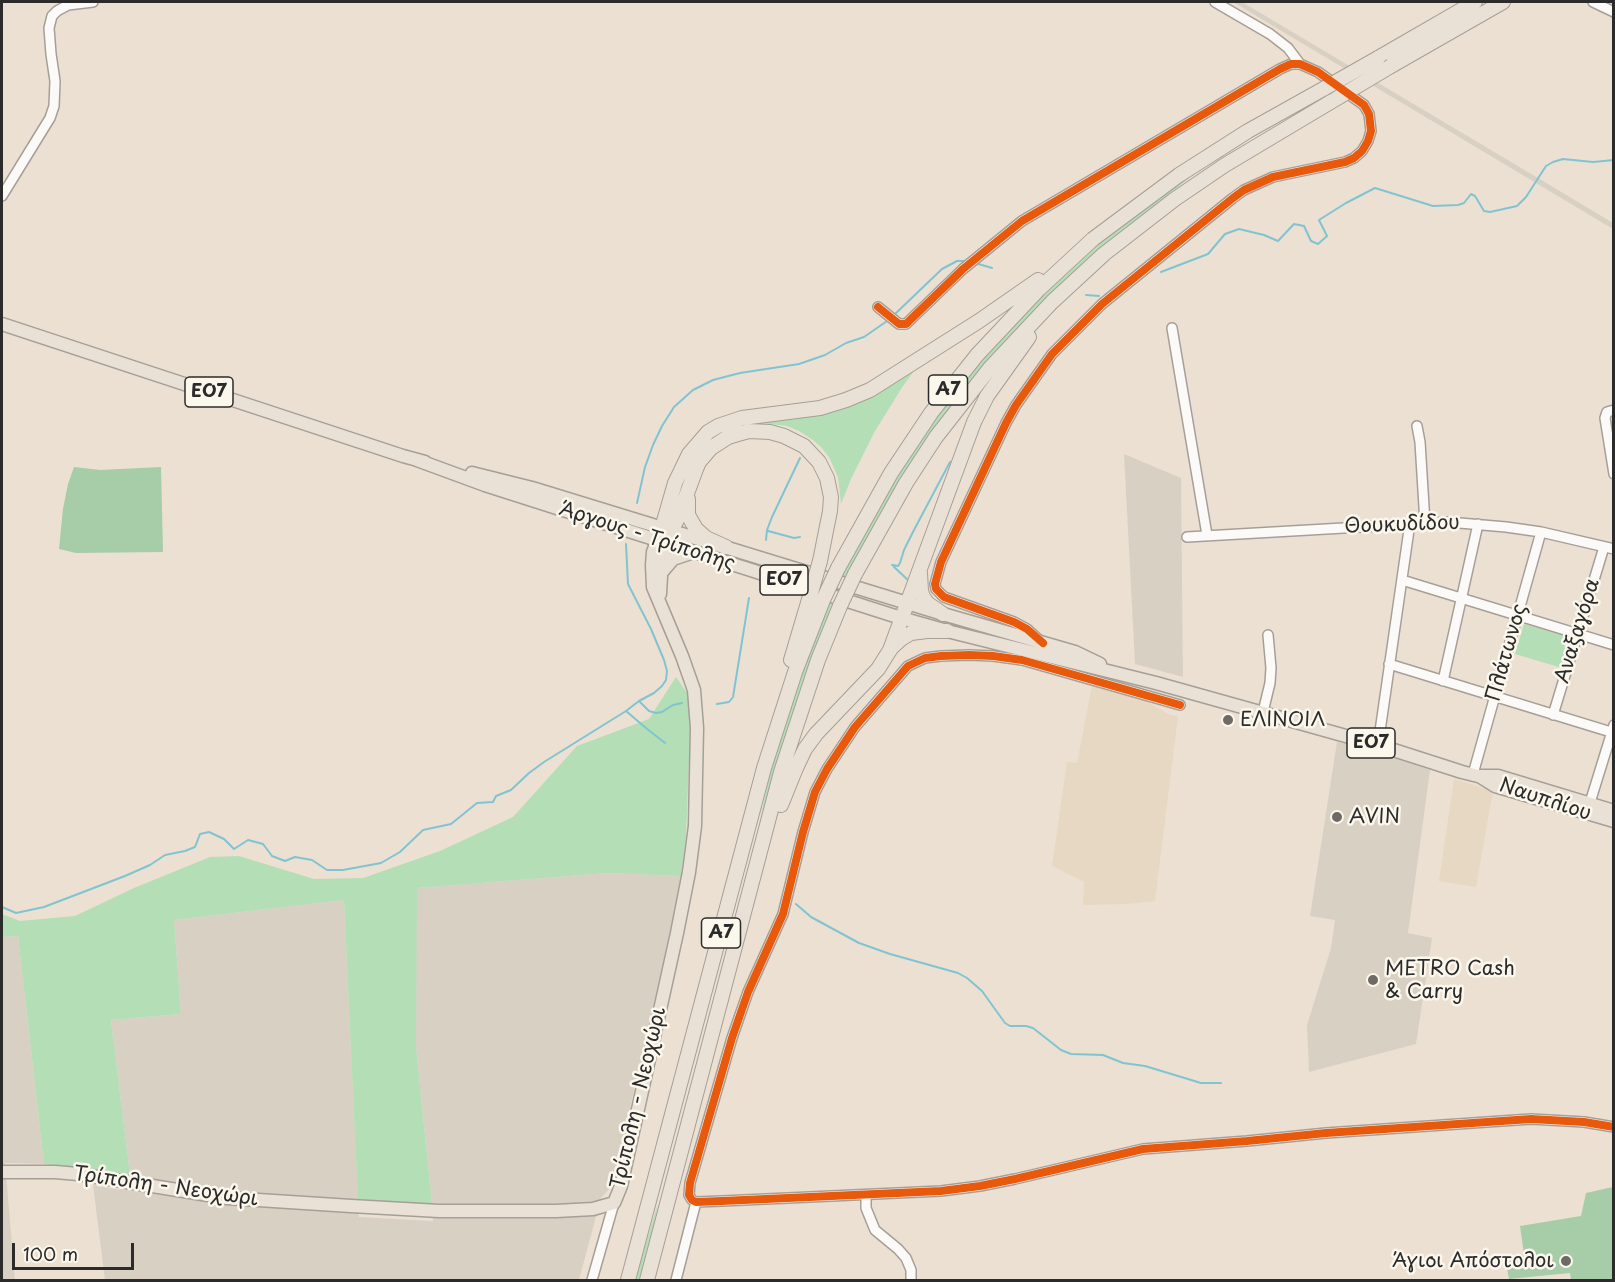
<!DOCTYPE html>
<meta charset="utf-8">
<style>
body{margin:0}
#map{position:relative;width:1615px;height:1282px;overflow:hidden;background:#ece0d2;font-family:"Playpen Sans",sans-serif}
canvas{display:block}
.frame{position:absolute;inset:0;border:3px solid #2b2b2b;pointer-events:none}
.scale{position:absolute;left:12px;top:1243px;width:122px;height:27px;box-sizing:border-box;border:3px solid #2b2b2b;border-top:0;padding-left:8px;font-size:18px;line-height:21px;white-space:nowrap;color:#2b2b2b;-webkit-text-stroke:4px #fbf7ec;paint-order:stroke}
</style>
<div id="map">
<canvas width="1615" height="1282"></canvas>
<div class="frame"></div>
<div class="scale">100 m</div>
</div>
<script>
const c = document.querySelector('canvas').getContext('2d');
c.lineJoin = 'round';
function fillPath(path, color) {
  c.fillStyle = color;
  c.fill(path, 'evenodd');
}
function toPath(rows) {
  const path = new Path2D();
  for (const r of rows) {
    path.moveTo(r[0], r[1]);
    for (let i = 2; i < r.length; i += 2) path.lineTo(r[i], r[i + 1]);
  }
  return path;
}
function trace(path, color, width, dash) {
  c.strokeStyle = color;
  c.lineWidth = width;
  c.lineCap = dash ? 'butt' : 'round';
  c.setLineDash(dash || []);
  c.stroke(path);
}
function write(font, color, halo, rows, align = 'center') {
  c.font = font + ' "Playpen Sans",sans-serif';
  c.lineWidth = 5;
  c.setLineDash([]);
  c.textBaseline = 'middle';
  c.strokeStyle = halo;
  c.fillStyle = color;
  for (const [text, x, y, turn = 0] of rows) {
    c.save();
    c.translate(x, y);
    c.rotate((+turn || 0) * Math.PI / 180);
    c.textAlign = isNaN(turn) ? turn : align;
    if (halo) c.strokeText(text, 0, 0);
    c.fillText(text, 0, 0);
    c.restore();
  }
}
fillPath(toPath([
 [1092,686,1144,700,1168,714,1178,717,1155,901,1125,904,1083,905,1084,882,1052,866,1067,762,1077,763],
 [1454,779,1493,791,1476,887,1439,881]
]), '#e6d8c2');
fillPath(toPath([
 [1233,2,1242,2,1533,175,1613,223,1613,229],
 [1124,454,1181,478,1183,677,1135,664],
 [1337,742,1383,754,1430,770,1408,933,1432,938,1416,1044,1309,1072,1307,1025,1331,948,1335,920,1310,916],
 [607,873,681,876,670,933,612,1186,601,1198,579,1280,105,1280,93,1185,120,1190,130,1175,111,1020,181,1014,174,920,344,900,359,1217,433,1221,432,1204,416,1047,416,888],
 [18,936,44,1164,5,1163,15,1280,2,1280,2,937]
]), '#d9d0c4');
fillPath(toPath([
 [1191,177,1100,248,1047,297,974,376,920,448,873,526,833,604,812,658,794,709,760,819,771,770,790,708,808,656,829,602,869,524,916,446,937,416,982,359,1043,294,1097,245,1168,190],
 [919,364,903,386,875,431,851,479,841,504,838,477,829,457,821,447,813,440,799,431,787,426,762,423,740,427,720,437,680,502,669,513,694,454,720,430,730,424,804,412],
 [1524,624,1571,638,1562,668,1515,654],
 [676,677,690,697,690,736,686,836,681,876,607,873,417,888,416,1047,432,1204,358,1201,344,900,174,920,181,1014,111,1020,130,1175,44,1164,18,936,2,937,2,914,20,921,75,916,134,888,210,857,239,856,314,879,363,878,440,851,513,817,577,746,649,719],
 [658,1203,654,1226,639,1280,635,1280]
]), '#b4deb6');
fillPath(toPath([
 [74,467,100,470,161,467,163,552,76,553,59,549,63,509,68,484],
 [1613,1187,1613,1280,1571,1280,1570,1273,1509,1279,1505,1258,1524,1254,1520,1226,1581,1216,1586,1193]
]), '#a6cca8');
trace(toPath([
 [975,263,992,268],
 [1161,272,1208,254,1225,234,1239,229,1264,235,1278,241,1294,224,1304,226,1311,241,1318,244,1327,236,1319,220,1346,203,1375,188,1433,206,1458,205,1464,203,1471,194,1475,196,1484,211,1490,212,1517,206,1526,197,1546,166,1553,162,1563,159,1593,162,1614,160],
 [1086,295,1099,296],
 [894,315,942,269,957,261,966,261],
 [637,503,645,467,653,445,662,426,674,407,693,390,713,380,740,373,799,364,825,355,846,343,864,337,890,319],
 [768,531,794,538,800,537],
 [766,540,767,530,772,517,800,458],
 [892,565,898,566,900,563,904,550,914,530,950,462],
 [894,567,908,580],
 [639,701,649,711,656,713,662,712,673,705,682,703],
 [717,704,729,702,733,697,749,598],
 [626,711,646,728,665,743],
 [796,904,811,917,859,943,890,954,958,973,967,978,982,991,1005,1023,1010,1026,1026,1026,1033,1028,1061,1050,1071,1054,1103,1055,1123,1063,1145,1066,1201,1083,1221,1083],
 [2,907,16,913,44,907,125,876,150,865,165,855,185,851,195,847,200,834,209,832,224,839,234,849,248,840,263,844,272,856,285,861,295,857,312,860,327,870,343,870,381,863,400,852,423,830,451,824,477,803,493,802,496,796,511,790,529,773,544,762,626,711,639,701,654,693,662,686,666,680,667,671,664,660,651,629,628,584,626,544]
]), '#81c4d1', 2);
const minor = toPath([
 [1215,2,1270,34,1288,48,1300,64],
 [1593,2,1614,12],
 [2,196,50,118,54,106,55,81,51,54,49,28,52,16,57,11,68,5,93,2],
 [878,307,899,324,906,324,963,269,1022,221,1280,69,1291,64,1300,64,1318,72,1364,105,1369,114,1371,131,1368,141,1362,151,1354,158,1345,162,1273,177,1244,190,1233,198,1102,304,1052,354,1016,405,1006,423,941,562,935,584,936,589,944,597,1014,622,1027,629,1039,640],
 [1172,328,1207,535],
 [1614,410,1607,412,1605,418,1614,474],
 [1417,426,1420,442,1425,523],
 [1187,537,1448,522,1506,527,1541,532,1614,549],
 [1402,580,1614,645],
 [1389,664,1614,733],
 [1443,681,1478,524],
 [1180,705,1022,660,993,656,969,655,941,656,925,658,908,666,855,727,827,769,815,792,803,832,783,914,748,992,732,1038,690,1183,689,1195,692,1200,696,1202,722,1201,941,1191,980,1186,1015,1179,1143,1149,1247,1141,1326,1133,1531,1119,1584,1122,1614,1127],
 [1263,712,1270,683,1271,668,1268,635],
 [1553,715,1604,547],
 [1378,745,1410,523],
 [1473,774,1541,532],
 [1588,809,1614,725],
 [866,1195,866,1208,875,1230,898,1249,906,1258,911,1270,911,1280],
 [592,1280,614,1203],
 [676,1280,696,1202]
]);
const major = toPath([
 [2,324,403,456,425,462],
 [417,460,485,485,901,618,947,631,1156,683,1378,745,1462,772,1478,776,1498,776,1614,811],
 [472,473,532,488,943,614,1075,652,1100,664],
 [661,573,673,559,694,552],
 [660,594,662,558,669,537],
 [1479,776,1495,786,1614,821],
 [2,1172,55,1172,78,1174,227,1198,351,1206,439,1211,556,1211,593,1209,614,1203,621,1186,677,933,689,872,695,826,697,728,694,690,682,656,653,587,652,565,653,552,662,528]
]);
const highway = toPath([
 [1378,58,1475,2],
 [1391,66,1503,2],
 [688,499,688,515,696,529,706,538,726,547],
 [662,528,675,483,689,454,708,432,718,426,742,418,820,408,846,400,870,390,979,321,1038,280],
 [671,531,678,518,696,469,699,462,711,448,728,437,738,434,749,431,770,432,784,436,804,446,819,462,827,478,831,497,830,511,820,561],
 [838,568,891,473,931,413,977,355,1039,289,1093,239,1179,175,1248,131,1325,88],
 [920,573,921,591,923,597,927,603,943,614],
 [855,574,906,483,936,437,990,368,1052,302,1104,254,1175,199,1225,165,1339,97],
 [891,648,901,639,911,633,927,631,947,631],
 [791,660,810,596],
 [781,805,796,768,805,749,816,734,878,669,890,650,974,422,987,396,1029,337],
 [628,1280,764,768,795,672,823,600],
 [647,1280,781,772,818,660,840,606]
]);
trace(minor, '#a69f97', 12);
trace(major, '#a69f97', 15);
trace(highway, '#a69f97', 16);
trace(minor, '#fcfaf8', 9);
trace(major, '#e9e1d5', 12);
trace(highway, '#e9e1d5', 14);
const highwayBridge = toPath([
 [1325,88,1378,58],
 [1339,97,1391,66],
 [810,596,820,561],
 [823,600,838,568],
 [840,606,855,574]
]);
trace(highwayBridge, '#a69f97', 16, []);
trace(highwayBridge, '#e9e1d5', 14);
trace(toPath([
 [878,307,899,324,906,324,963,269,1022,221,1280,69,1291,64,1300,64,1318,72,1364,105,1369,114,1371,131,1368,141,1362,151,1354,158,1345,162,1273,177,1244,190,1233,198,1102,304,1052,354,1016,405,1006,423,941,562,935,584,936,589,944,597,1014,622,1027,629,1043,643],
 [1180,705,1022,660,993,656,969,655,941,656,925,658,908,666,855,727,827,769,815,792,803,832,783,914,748,992,732,1038,690,1183,689,1195,692,1200,696,1202,722,1201,941,1191,980,1186,1015,1179,1143,1149,1247,1141,1326,1133,1531,1119,1584,1122,1614,1127]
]), '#e8590c', 8);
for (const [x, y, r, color] of [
 [1228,720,6,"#6f6a65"],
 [1337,817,6,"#6f6a65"],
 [1373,980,6,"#6f6a65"],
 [1566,1261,6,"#6f6a65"]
]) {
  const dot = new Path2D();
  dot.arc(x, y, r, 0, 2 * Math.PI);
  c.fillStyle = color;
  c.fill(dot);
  trace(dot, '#fbf7ec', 2);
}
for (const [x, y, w] of [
 [948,390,39],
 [209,392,48],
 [784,580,48],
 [1371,743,48],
 [721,933,39]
]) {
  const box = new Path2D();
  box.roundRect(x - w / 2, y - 15, w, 30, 4.5);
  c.fillStyle = '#fbf7ec';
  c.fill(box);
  trace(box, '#2b2b2b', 1.5);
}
write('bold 18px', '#2b2b2b', null, [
 ["Α7",948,390],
 ["ΕΟ7",209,392],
 ["ΕΟ7",784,580],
 ["ΕΟ7",1371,743],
 ["Α7",721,933]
]);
write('20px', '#2b2b2b', '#fbf7ec', [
 ["Θουκυδίδου",1402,525,-2],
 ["Άργους - Τρίπολης",647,537,18],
 ["Αναξαγόρα",1578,631,-73],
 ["Πλάτωνος",1507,653,-74],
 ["Ναυπλίου",1545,800,18],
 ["Τρίπολη - Νεοχώρι",639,1098,-77],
 ["Τρίπολη - Νεοχώρι",166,1187,8]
]);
write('20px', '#2b2b2b', '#fbf7ec', [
 ["ΕΛΙΝΟΙΛ",1240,720],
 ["AVIN",1349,817],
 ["METRO Cash",1385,969],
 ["& Carry",1385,992],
 ["Άγιοι Απόστολοι",1554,1261,"right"]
], 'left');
</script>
